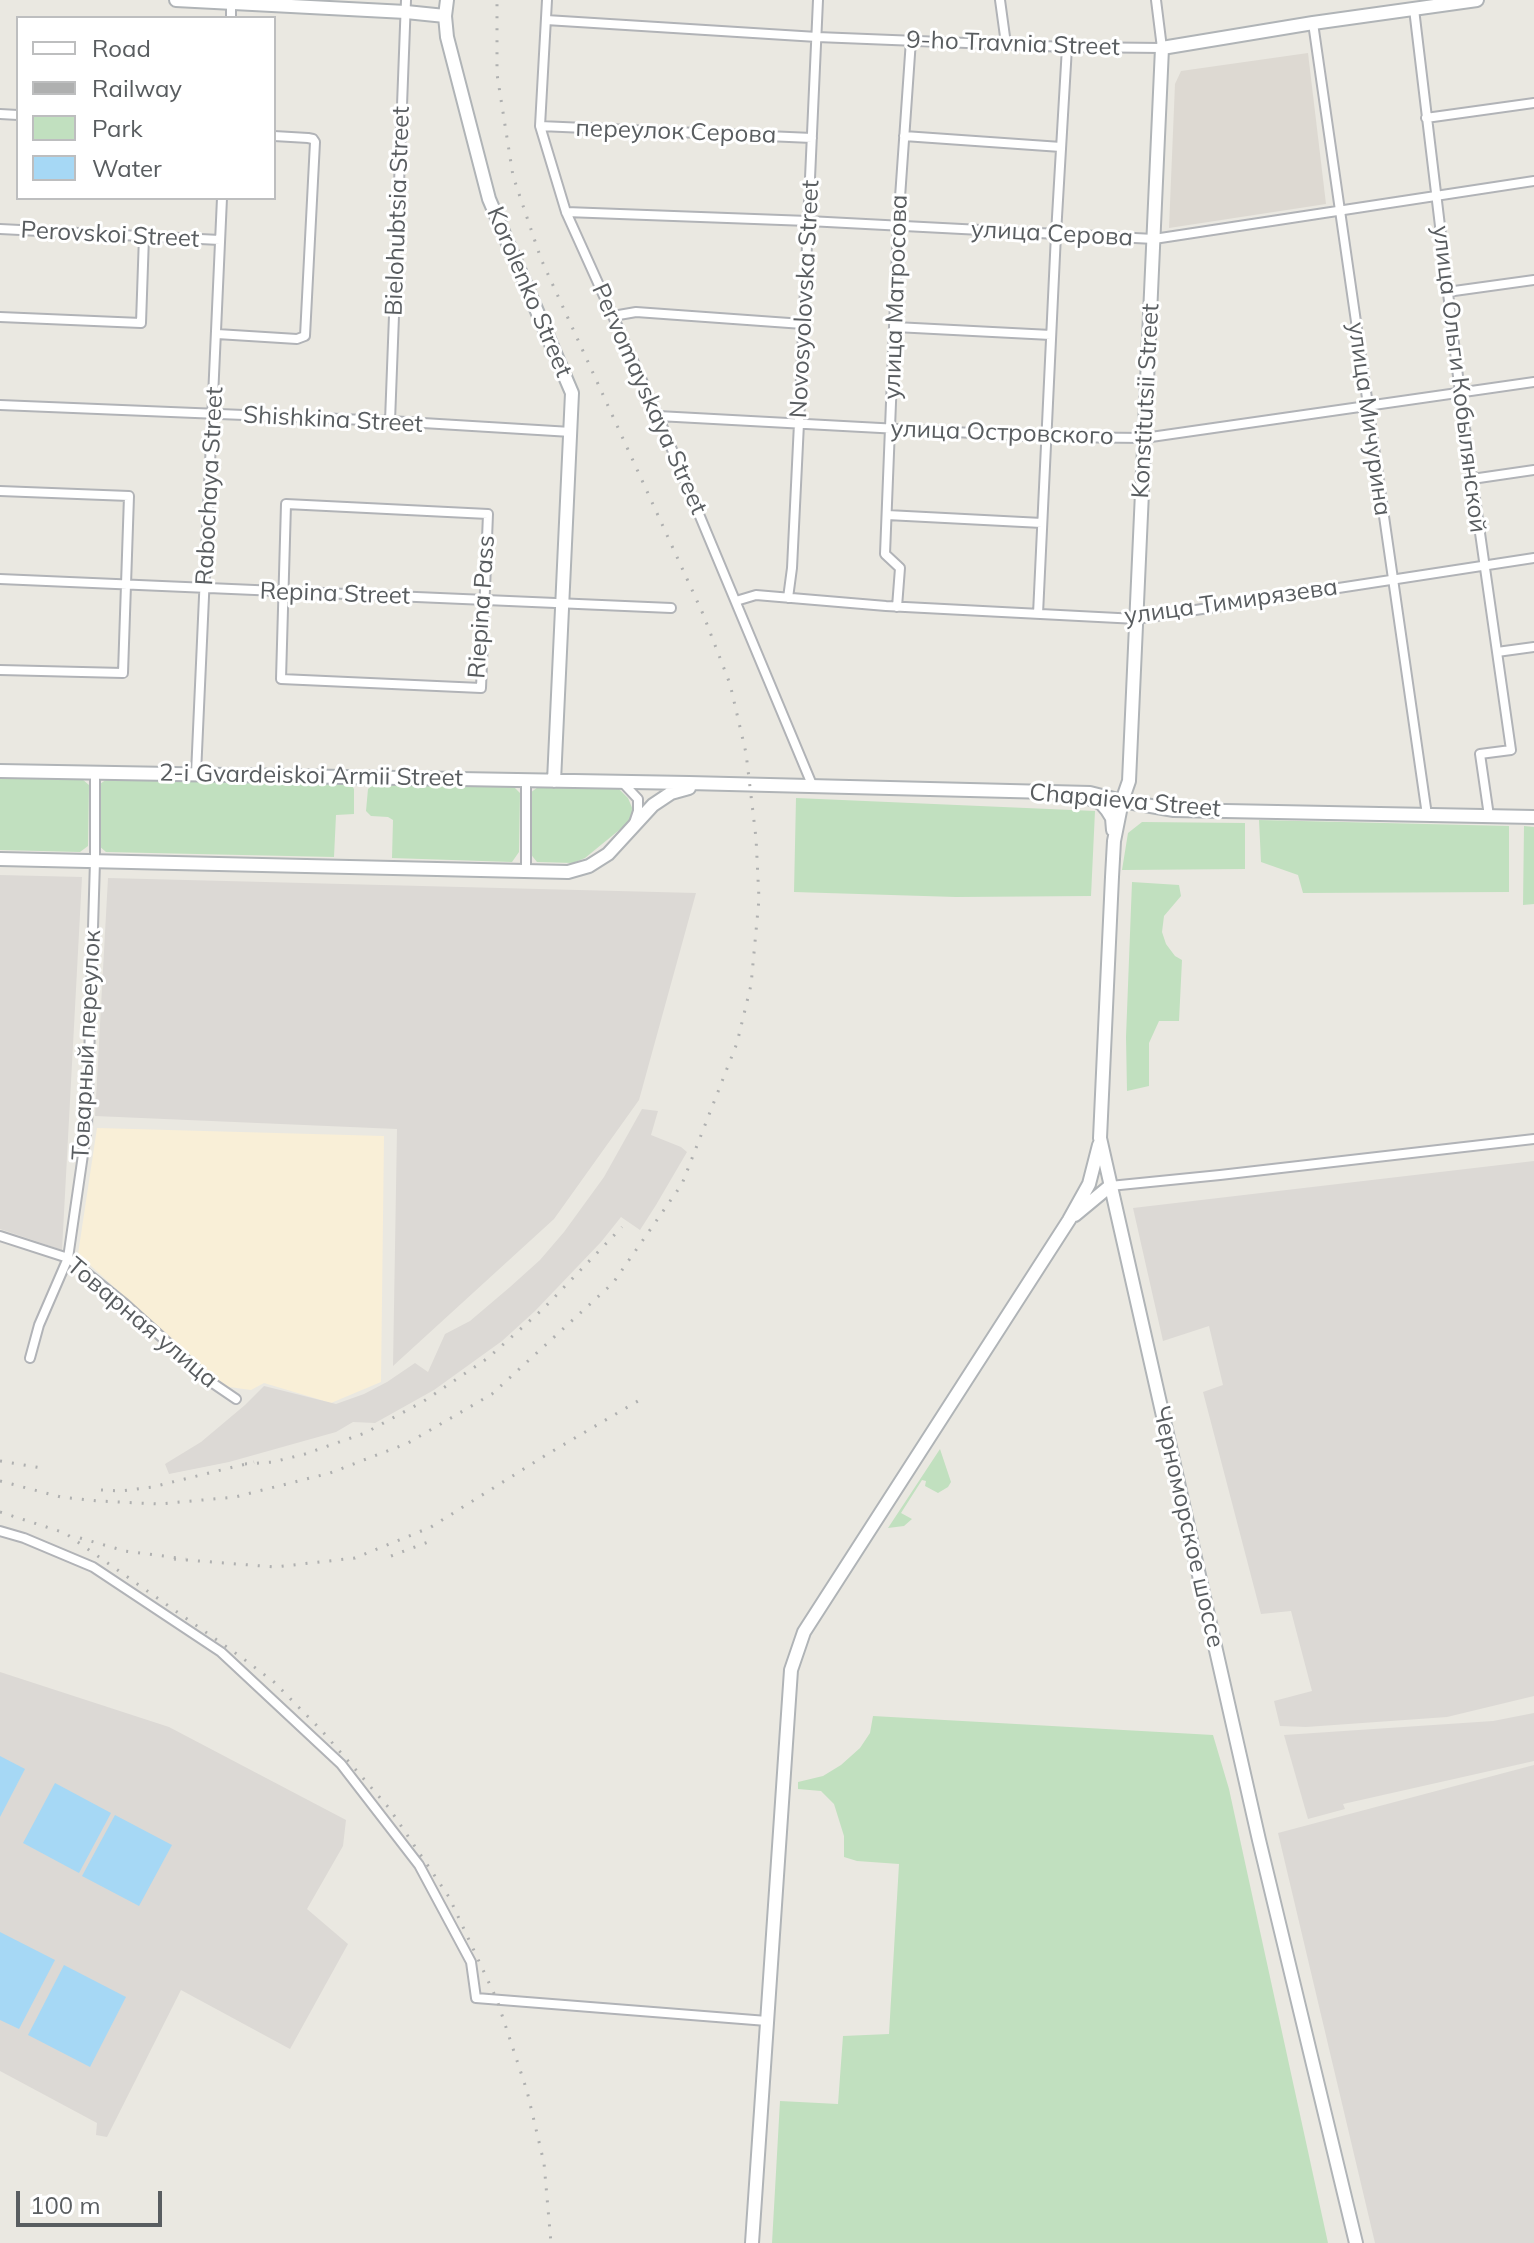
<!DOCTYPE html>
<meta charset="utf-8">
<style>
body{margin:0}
#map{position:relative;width:1534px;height:2243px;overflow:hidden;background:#eae8e1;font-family:Mulish,sans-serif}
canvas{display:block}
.legend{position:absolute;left:16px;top:16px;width:260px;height:184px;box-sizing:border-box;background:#fff;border:2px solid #bdbebf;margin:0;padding:10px 14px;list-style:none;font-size:24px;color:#595d60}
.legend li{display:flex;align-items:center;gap:16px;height:40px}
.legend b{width:40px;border:2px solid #bdbebf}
.scale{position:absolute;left:16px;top:2191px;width:146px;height:36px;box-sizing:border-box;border:4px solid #595d60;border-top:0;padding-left:10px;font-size:24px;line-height:28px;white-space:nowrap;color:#595d60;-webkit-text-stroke:6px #fff;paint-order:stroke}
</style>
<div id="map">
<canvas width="1534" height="2243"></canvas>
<ul class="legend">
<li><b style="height:10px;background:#fff"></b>Road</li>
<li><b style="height:10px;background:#afb0b0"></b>Railway</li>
<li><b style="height:22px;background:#c1e0bf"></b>Park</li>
<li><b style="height:22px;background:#a6d8f5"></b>Water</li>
</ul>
<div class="scale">100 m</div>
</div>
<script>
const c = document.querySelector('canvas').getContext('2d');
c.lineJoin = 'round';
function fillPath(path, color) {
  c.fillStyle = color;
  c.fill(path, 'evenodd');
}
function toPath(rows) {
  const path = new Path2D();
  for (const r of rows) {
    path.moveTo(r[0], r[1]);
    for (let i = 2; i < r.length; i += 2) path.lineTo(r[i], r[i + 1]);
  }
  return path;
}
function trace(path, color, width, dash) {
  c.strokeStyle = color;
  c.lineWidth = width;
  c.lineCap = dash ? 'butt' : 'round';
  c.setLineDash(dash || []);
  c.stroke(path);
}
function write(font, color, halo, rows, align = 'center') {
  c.font = font + ' Mulish,sans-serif';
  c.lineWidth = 6;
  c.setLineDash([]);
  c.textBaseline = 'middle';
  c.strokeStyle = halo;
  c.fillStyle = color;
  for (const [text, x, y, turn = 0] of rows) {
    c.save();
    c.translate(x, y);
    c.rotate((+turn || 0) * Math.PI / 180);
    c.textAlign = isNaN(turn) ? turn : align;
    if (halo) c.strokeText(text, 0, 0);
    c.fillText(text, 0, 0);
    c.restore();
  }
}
fillPath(toPath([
 [97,1128,384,1136,381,1382,331,1403,264,1383,251,1390,222,1386,78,1254]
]), '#f9efd7');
fillPath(toPath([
 [0,875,82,877,62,1250,0,1229],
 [108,878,696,893,639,1100,554,1219,393,1366,397,1129,95,1116],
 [642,1109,658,1111,651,1135,681,1147,687,1152,656,1205,640,1230,621,1217,601,1242,535,1311,502,1341,434,1390,375,1423,353,1422,336,1432,229,1462,169,1474,165,1464,201,1442,245,1405,264,1386,336,1404,364,1394,387,1382,415,1363,428,1372,445,1334,470,1321,510,1287,540,1260,564,1232,604,1177],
 [1534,1161,1534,1696,1447,1717,1306,1727,1280,1726,1274,1701,1312,1691,1291,1611,1261,1614,1203,1392,1223,1385,1209,1326,1163,1341,1133,1208],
 [0,1672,169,1727,346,1820,343,1846,307,1909,348,1944,290,2049,181,1990,107,2137,96,2135,97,2123,0,2071],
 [1534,1713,1534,1761,1343,1804,1345,1809,1308,1819,1284,1735,1493,1721],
 [1534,1765,1534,2243,1375,2243,1278,1833]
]), '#dcd9d5');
fillPath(toPath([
 [1308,53,1326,204,1169,228,1175,84,1181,71]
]), '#ddd9d2');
fillPath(toPath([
 [0,777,82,779,89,785,88,846,80,852,0,850],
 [107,779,350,783,354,789,354,814,336,815,334,857,106,852,98,845,100,784],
 [374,784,514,787,520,793,519,852,512,862,392,858,393,820,388,817,371,816,366,811,368,789],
 [538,787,619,789,628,798,633,810,629,822,585,858,573,863,537,862,529,852,530,793],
 [796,798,1095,811,1091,896,956,897,794,892],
 [1259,820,1509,826,1509,892,1303,893,1298,875,1261,862],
 [1142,822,1245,823,1245,869,1122,870,1128,833],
 [1524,826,1534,827,1534,904,1523,905],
 [1132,882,1179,885,1181,896,1164,916,1162,932,1166,944,1175,956,1182,960,1179,1021,1159,1021,1149,1043,1149,1086,1127,1091,1126,1037],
 [940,1449,951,1482,948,1487,938,1493,925,1486,926,1481,922,1480,901,1513,912,1519,904,1526,888,1528],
 [873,1716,1213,1735,1229,1789,1328,2243,772,2243,780,2101,838,2104,843,2036,889,2034,899,1864,857,1861,844,1857,844,1836,834,1804,821,1791,798,1789,798,1782,823,1776,841,1765,860,1748,870,1733]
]), '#c1e0bf');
fillPath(toPath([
 [0,1756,25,1769,0,1817],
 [55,1783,111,1813,79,1873,23,1843],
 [115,1815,172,1845,139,1906,82,1876],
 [0,1932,55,1960,19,2029,0,2020],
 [64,1965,126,1997,90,2067,28,2035]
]), '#a6d8f5');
const street = toPath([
 [547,0,540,126,566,212,658,416,813,787],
 [1000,0,1006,44],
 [1414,9,1460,393,1511,750,1480,754,1489,816],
 [231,18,231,0],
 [546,20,817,37,1067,47,1162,48,1156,0],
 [1313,23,1427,815],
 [0,114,18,115],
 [1426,118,1534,103],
 [540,126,812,138],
 [904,136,1061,147],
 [566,212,808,221,1154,239,1534,181],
 [0,229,220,240],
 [1447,292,1534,280],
 [613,316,636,312,803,324],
 [0,317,141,323,144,236],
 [895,327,1051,335],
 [217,334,297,339,305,336,315,142,313,139,308,138,274,136],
 [0,405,390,421,571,432],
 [658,416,1047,437,1144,438,1534,382],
 [390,421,406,0],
 [1472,479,1534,470],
 [0,491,129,496,123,673,0,670],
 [286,504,488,514,481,688,281,679,286,504],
 [887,515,1042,523],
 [0,579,671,608],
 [788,598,792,568,799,423,818,0],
 [736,601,756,595,886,606,1137,619,1534,558],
 [897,607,900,568,885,554,898,226,911,40],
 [1038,614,1056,234,1067,47],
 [1497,652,1534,647],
 [196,774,222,198],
 [622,782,638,799,638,811,634,823],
 [526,871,526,781],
 [1110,1186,1220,1175,1534,1139],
 [0,1236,68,1258,125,1304,211,1382,236,1399],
 [30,1358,39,1325,68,1258,87,1127,95,861,95,772],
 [0,1531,24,1538,93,1567,221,1652,341,1764,419,1865,471,1962,476,1998,767,2021]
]);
const secondary = toPath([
 [176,0,406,12,445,16],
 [447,0,445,16,447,37,489,199,572,393,554,781],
 [0,771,689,783,1090,793,1122,801,1174,810,1534,817],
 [1091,799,1101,803,1107,810,1112,818,1113,830],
 [0,859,568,872,589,866,608,854,653,805,671,793,689,788],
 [1075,1215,1110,1186],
 [752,2243,791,1670,804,1632,1069,1220,1089,1184,1099,1145],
 [1356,2243,1259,1840,1100,1138,1112,877,1114,841,1122,801,1129,781,1162,48,1313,23,1477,0]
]);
trace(street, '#b1b3b7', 12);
trace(secondary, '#b0b4b7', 16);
trace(street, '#fff', 8);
trace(secondary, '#fff', 12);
trace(toPath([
 [0,1461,42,1468],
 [245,1464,273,1462,305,1454,365,1433,424,1401,488,1358,544,1308,622,1227],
 [0,1481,61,1497,99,1501,159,1504,235,1497,330,1473,408,1443,492,1394,613,1283,682,1184,737,1043,751,985,759,899,756,838,746,753,730,684,703,614,541,259,513,176,497,74,497,0],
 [101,1490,121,1491,152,1487,254,1462],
 [0,1512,65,1533,241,1657,274,1682,322,1731,389,1808,449,1897,497,2000,527,2091,544,2163,551,2243],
 [80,1538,125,1551,186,1559],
 [391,1556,428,1542],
 [174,1559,275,1567,355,1558,431,1527,546,1455,643,1398]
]), '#afb0b0', 3, [2, 10]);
write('24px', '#595d60', '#fff', [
 ["9-ho Travnia Street",1013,44,2],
 ["переулок Серова",676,132,2],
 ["Bielohubtsia Street",398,211,-88],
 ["улица Серова",1052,234,3],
 ["Perovskoi Street",110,235,3],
 ["Korolenko Street",529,292,67],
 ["улица Матросова",896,297,-88],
 ["Novosyolovska Street",805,299,-87],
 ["улица Ольги Кобылянской",1459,379,83],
 ["Pervomayskaya Street",649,399,66],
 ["Konstitutsii Street",1146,401,-87],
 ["улица Мичурина",1369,419,82],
 ["Shishkina Street",333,420,3],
 ["улица Островского",1002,433,2],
 ["Rabochaya Street",210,486,-87],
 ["Repina Street",335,594,2],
 ["улица Тимирязева",1231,602,-8],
 ["Riepina Pass",482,607,-86],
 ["2-i Gvardeiskoi Armii Street",311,776,1],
 ["Chapaieva Street",1125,801,5],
 ["Товарный переулок",87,1045,-87],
 ["Товарная улица",142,1323,40],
 ["Черноморское шоссе",1188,1527,77]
]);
</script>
